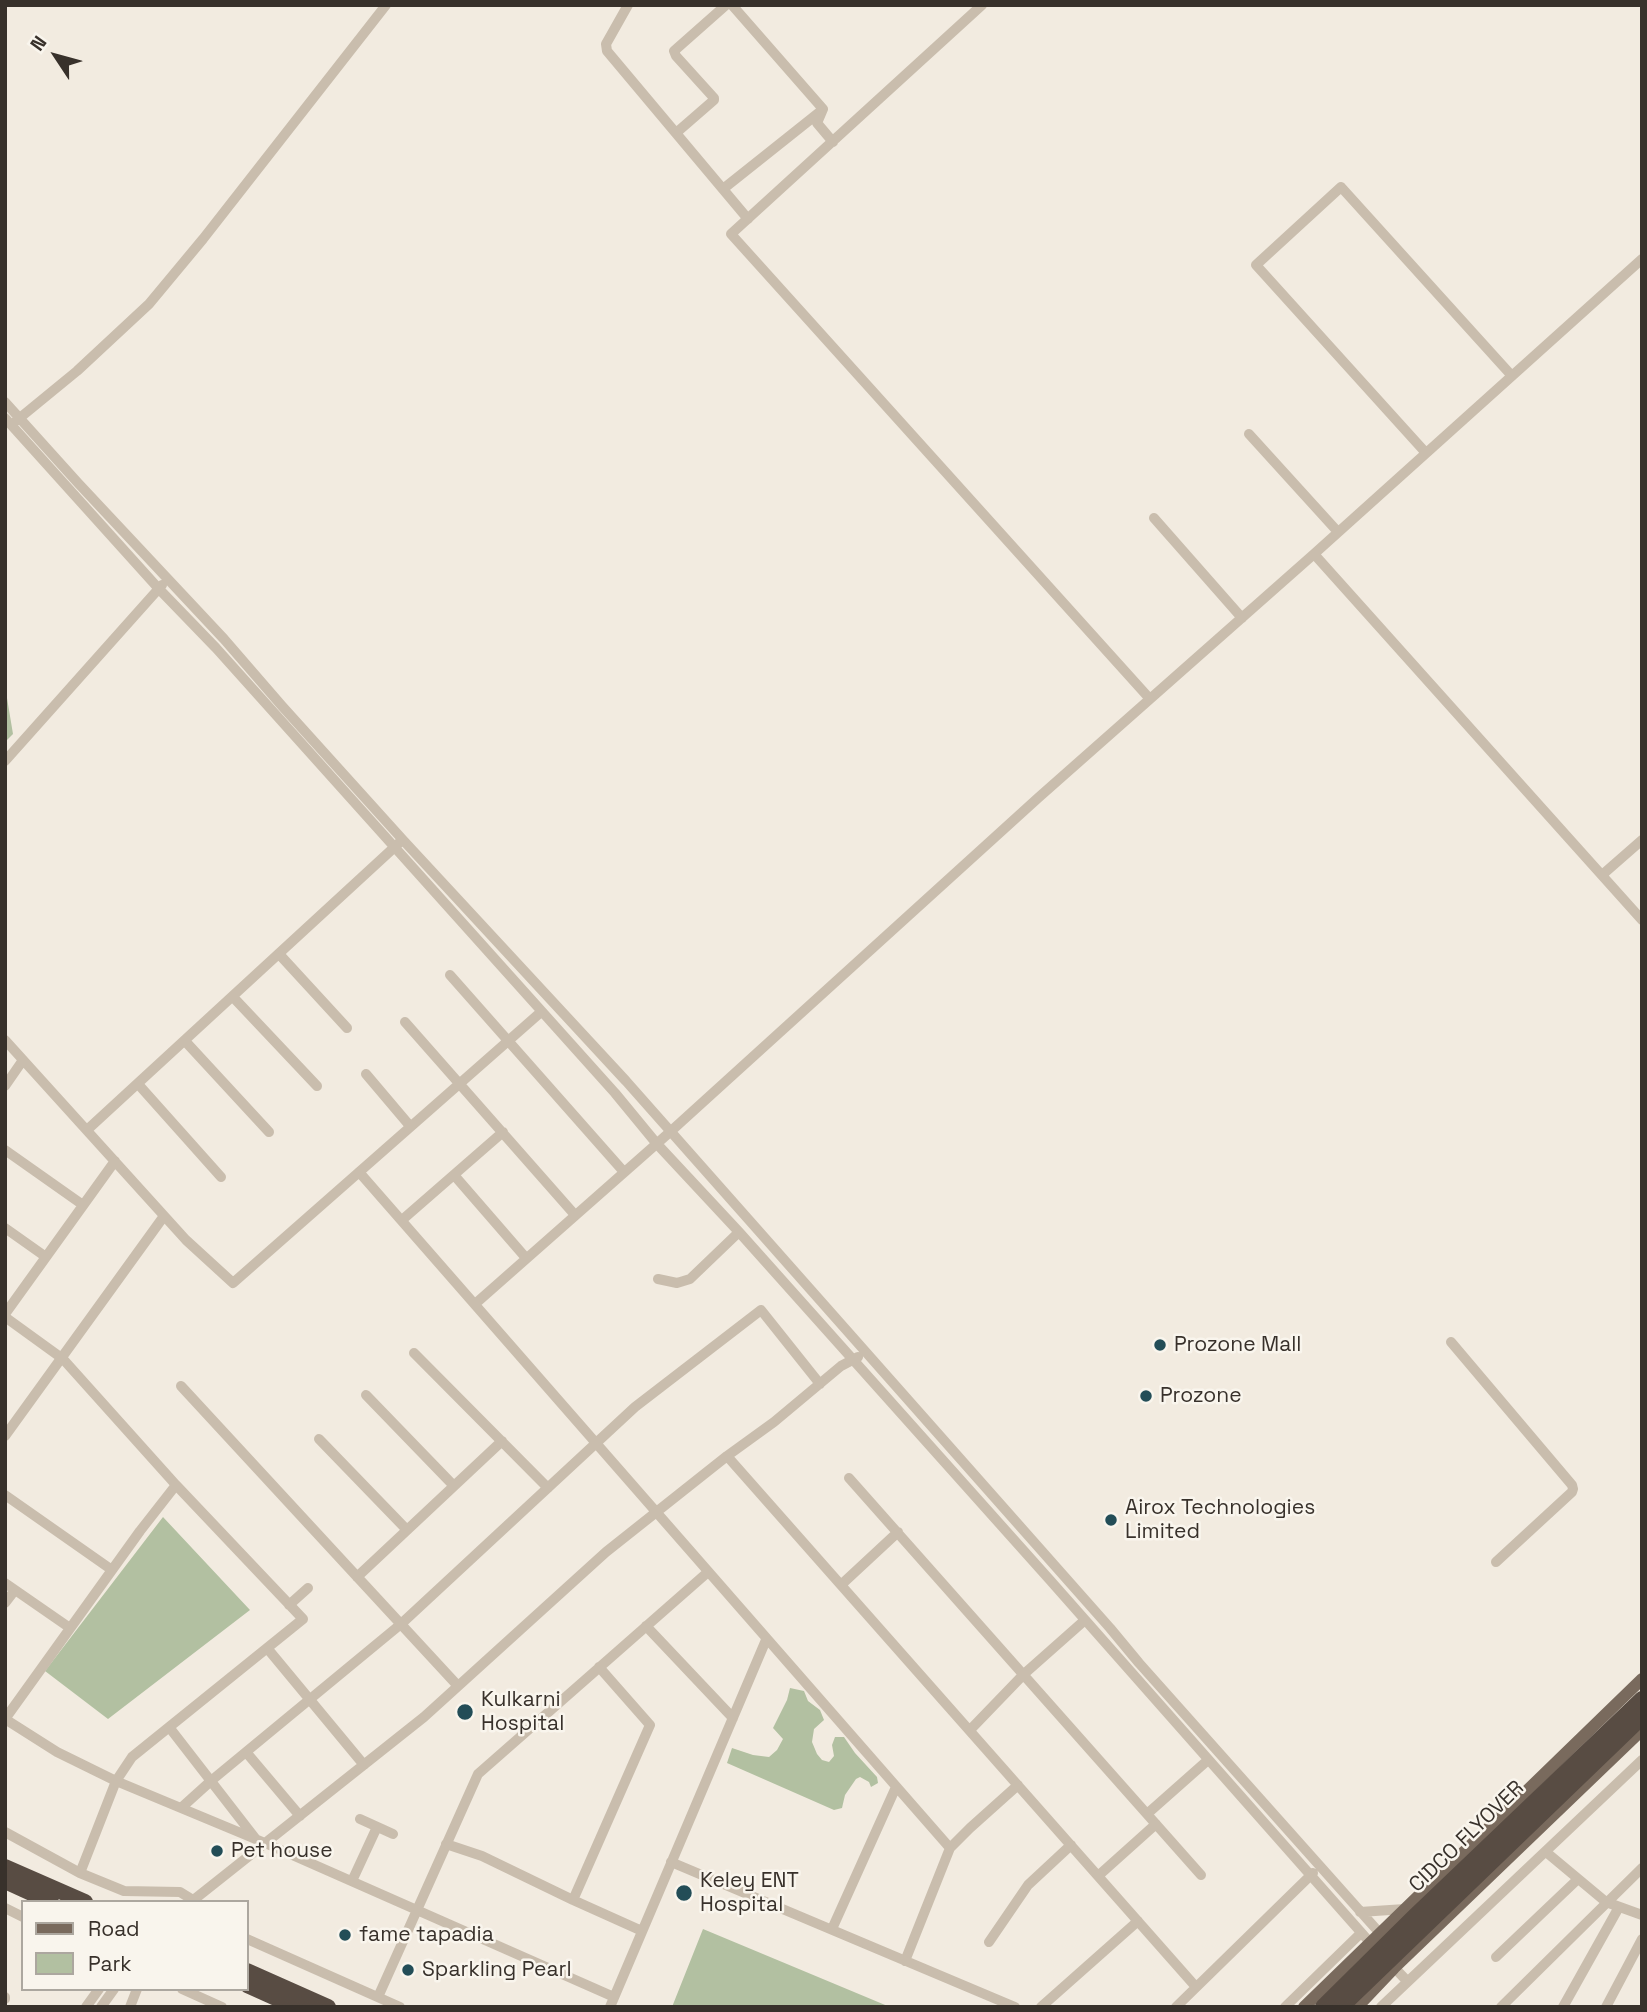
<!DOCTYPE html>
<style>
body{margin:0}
#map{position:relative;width:1647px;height:2012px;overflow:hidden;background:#f2ebe0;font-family:"Space Grotesk",sans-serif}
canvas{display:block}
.frame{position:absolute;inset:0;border:7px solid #38312b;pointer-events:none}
.legend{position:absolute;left:21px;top:1900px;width:228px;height:91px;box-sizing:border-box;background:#f9f5ed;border:2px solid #aca79f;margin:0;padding:9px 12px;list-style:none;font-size:21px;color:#38312b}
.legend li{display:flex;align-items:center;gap:14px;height:35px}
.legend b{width:35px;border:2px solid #aca79f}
.north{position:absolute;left:21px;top:21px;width:70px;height:70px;-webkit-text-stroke:5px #f9f5ed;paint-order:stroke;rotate:306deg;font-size:19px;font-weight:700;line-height:28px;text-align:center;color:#38312b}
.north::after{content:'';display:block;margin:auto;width:24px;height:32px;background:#38312b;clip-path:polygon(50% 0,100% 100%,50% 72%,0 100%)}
</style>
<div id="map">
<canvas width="1647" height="2012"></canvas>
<div class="frame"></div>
<ul class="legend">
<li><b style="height:9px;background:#796a5d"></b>Road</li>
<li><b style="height:19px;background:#b2c0a1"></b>Park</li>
</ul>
<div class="north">N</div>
</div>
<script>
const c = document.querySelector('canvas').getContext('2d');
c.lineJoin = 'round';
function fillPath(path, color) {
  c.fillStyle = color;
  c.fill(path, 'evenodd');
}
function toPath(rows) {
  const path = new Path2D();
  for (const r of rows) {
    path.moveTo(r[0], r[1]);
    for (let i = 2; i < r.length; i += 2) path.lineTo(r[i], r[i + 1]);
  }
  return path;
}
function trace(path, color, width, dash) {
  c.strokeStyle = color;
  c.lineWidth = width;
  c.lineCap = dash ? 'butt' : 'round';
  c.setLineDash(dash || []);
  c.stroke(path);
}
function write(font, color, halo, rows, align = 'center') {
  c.font = font + ' "Space Grotesk",sans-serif';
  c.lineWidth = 5;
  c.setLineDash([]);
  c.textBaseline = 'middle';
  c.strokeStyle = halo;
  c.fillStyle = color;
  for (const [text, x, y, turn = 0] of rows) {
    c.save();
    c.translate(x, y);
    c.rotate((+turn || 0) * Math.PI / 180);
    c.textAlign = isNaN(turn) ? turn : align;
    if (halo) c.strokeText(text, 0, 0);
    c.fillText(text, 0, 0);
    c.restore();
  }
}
fillPath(toPath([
 [5,686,13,734,5,742],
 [163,1517,250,1610,108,1719,45,1671],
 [790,1688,804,1691,808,1701,820,1710,824,1720,814,1729,812,1742,817,1754,822,1760,829,1762,834,1756,832,1745,835,1737,844,1737,855,1753,877,1777,878,1783,871,1787,869,1782,860,1777,856,1779,845,1795,842,1808,834,1810,727,1763,732,1748,753,1755,769,1757,777,1750,783,1739,773,1728,787,1700],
 [703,1929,890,2007,672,2007]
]), '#b2c0a1');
trace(toPath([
 [628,5,606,44,607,51,748,219],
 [732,5,823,109,817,123,833,142],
 [982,5,731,234,1150,699],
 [676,133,714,100,714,98,676,56,674,51,726,5],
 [723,189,821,111],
 [5,402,78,483,224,639,282,706,403,840,626,1081,1110,1628,1139,1663,1385,1939],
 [5,418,159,589,216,648,615,1093,657,1144,739,1232,1049,1579,1374,1947],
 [16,421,77,371,149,304,203,239,386,5],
 [1249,434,1338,532],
 [1426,453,1256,265,1341,187,1512,376],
 [1154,518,1242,618],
 [1314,554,1642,920],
 [5,761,162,585],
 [1602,875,1642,840],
 [279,954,347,1028],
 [450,975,624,1172],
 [233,997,317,1086],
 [405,1022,575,1215],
 [5,1040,186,1240,233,1283,541,1012],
 [185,1041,269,1132],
 [366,1074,410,1126],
 [138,1084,221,1177],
 [5,1086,23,1060],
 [87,1130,399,843],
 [5,1150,83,1205],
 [359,1172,950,1848],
 [454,1175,526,1258],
 [402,1220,503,1132],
 [5,1228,46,1257],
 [658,1279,677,1283,690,1279,739,1232],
 [475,1304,670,1132,1038,798,1314,554,1642,259],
 [5,1314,115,1161],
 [5,1317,63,1359,176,1485,303,1619,132,1757,116,1781,80,1873],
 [1451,1342,1572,1485,1573,1489,1572,1492,1496,1562],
 [414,1353,548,1488],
 [181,1386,458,1686],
 [366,1395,454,1486],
 [5,1436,164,1216],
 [319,1439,407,1530],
 [727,1456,1196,1987],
 [849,1478,1201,1875],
 [5,1495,112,1570],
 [357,1577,502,1441],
 [5,1583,70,1628],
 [842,1584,898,1532],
 [5,1603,15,1590],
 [289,1605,308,1588],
 [646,1626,733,1718],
 [267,1648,364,1765],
 [5,1719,57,1752,116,1781,265,1843,614,1997],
 [5,1719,140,1531,176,1485],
 [169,1727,255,1838],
 [970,1730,1024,1674,1085,1620],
 [246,1752,300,1816],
 [181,1808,212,1780,401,1624,635,1407,761,1310,820,1384],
 [1147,1814,1208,1760],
 [360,1819,393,1834],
 [5,1832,80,1873,124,1891,180,1892,193,1900],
 [446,1844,482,1856,573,1900,642,1931],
 [1546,1852,1606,1902,1642,1915],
 [671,1862,1015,2007],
 [1098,1876,1156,1824],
 [352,1881,377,1827],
 [573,1900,650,1725,599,1667],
 [191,1902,424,1717,606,1552,727,1456,774,1422,841,1366,858,1357],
 [5,1908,23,1917],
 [1360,1912,1405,1909],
 [832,1929,896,1787],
 [247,1939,400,2007],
 [989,1942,1028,1885,1071,1845],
 [1496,1957,1578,1879],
 [905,1961,950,1848,970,1828,1018,1785],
 [1390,1963,1407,1981],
 [182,1989,222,2007],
 [5,1997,5,1999],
 [378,1997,478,1774,708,1572],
 [86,2007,99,1989],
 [101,2007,114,1989],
 [130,2007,137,1989],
 [610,2007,766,1640],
 [1041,2007,1138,1921],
 [1176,2007,1313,1873],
 [1285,2007,1361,1933],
 [1381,2007,1642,1760],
 [1501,2007,1642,1868],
 [1563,2007,1619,1907],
 [1606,2007,1642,1939]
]), '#c9bdad', 10);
trace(toPath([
 [1304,2007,1642,1679],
 [1357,2007,1394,1968,1642,1730]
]), '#796a5d', 12);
trace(toPath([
 [5,1867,85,1902],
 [5,1881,51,1902],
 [247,1971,328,2007],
 [247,1985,296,2007]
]), '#584c43', 16);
trace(toPath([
 [1323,2007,1414,1917,1642,1699],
 [1341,2007,1642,1717]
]), '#584c43', 16);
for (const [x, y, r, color] of [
 [1160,1345,7,"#234d57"],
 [1146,1396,7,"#234d57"],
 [1111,1520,7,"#234d57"],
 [465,1712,9,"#234d57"],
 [217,1851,7,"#234d57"],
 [684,1893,9,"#234d57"],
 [345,1935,7,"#234d57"],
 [408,1970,7,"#234d57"]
]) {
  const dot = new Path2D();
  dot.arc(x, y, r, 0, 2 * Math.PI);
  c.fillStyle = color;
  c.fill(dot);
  trace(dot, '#f9f5ed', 2.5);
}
write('21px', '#38312b', '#f9f5ed', [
 ["Prozone Mall",1174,1345],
 ["Prozone",1160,1396],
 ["Airox Technologies",1125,1508],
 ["Limited",1125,1532],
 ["Kulkarni",481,1700],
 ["Hospital",481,1724],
 ["Pet house",231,1851],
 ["Keley ENT",700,1881],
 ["Hospital",700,1905],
 ["fame tapadia",359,1935],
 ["Sparkling Pearl",422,1970]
], 'left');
write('21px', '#38312b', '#f9f5ed', [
 ["CIDCO FLYOVER",1467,1837,-44]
]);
</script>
